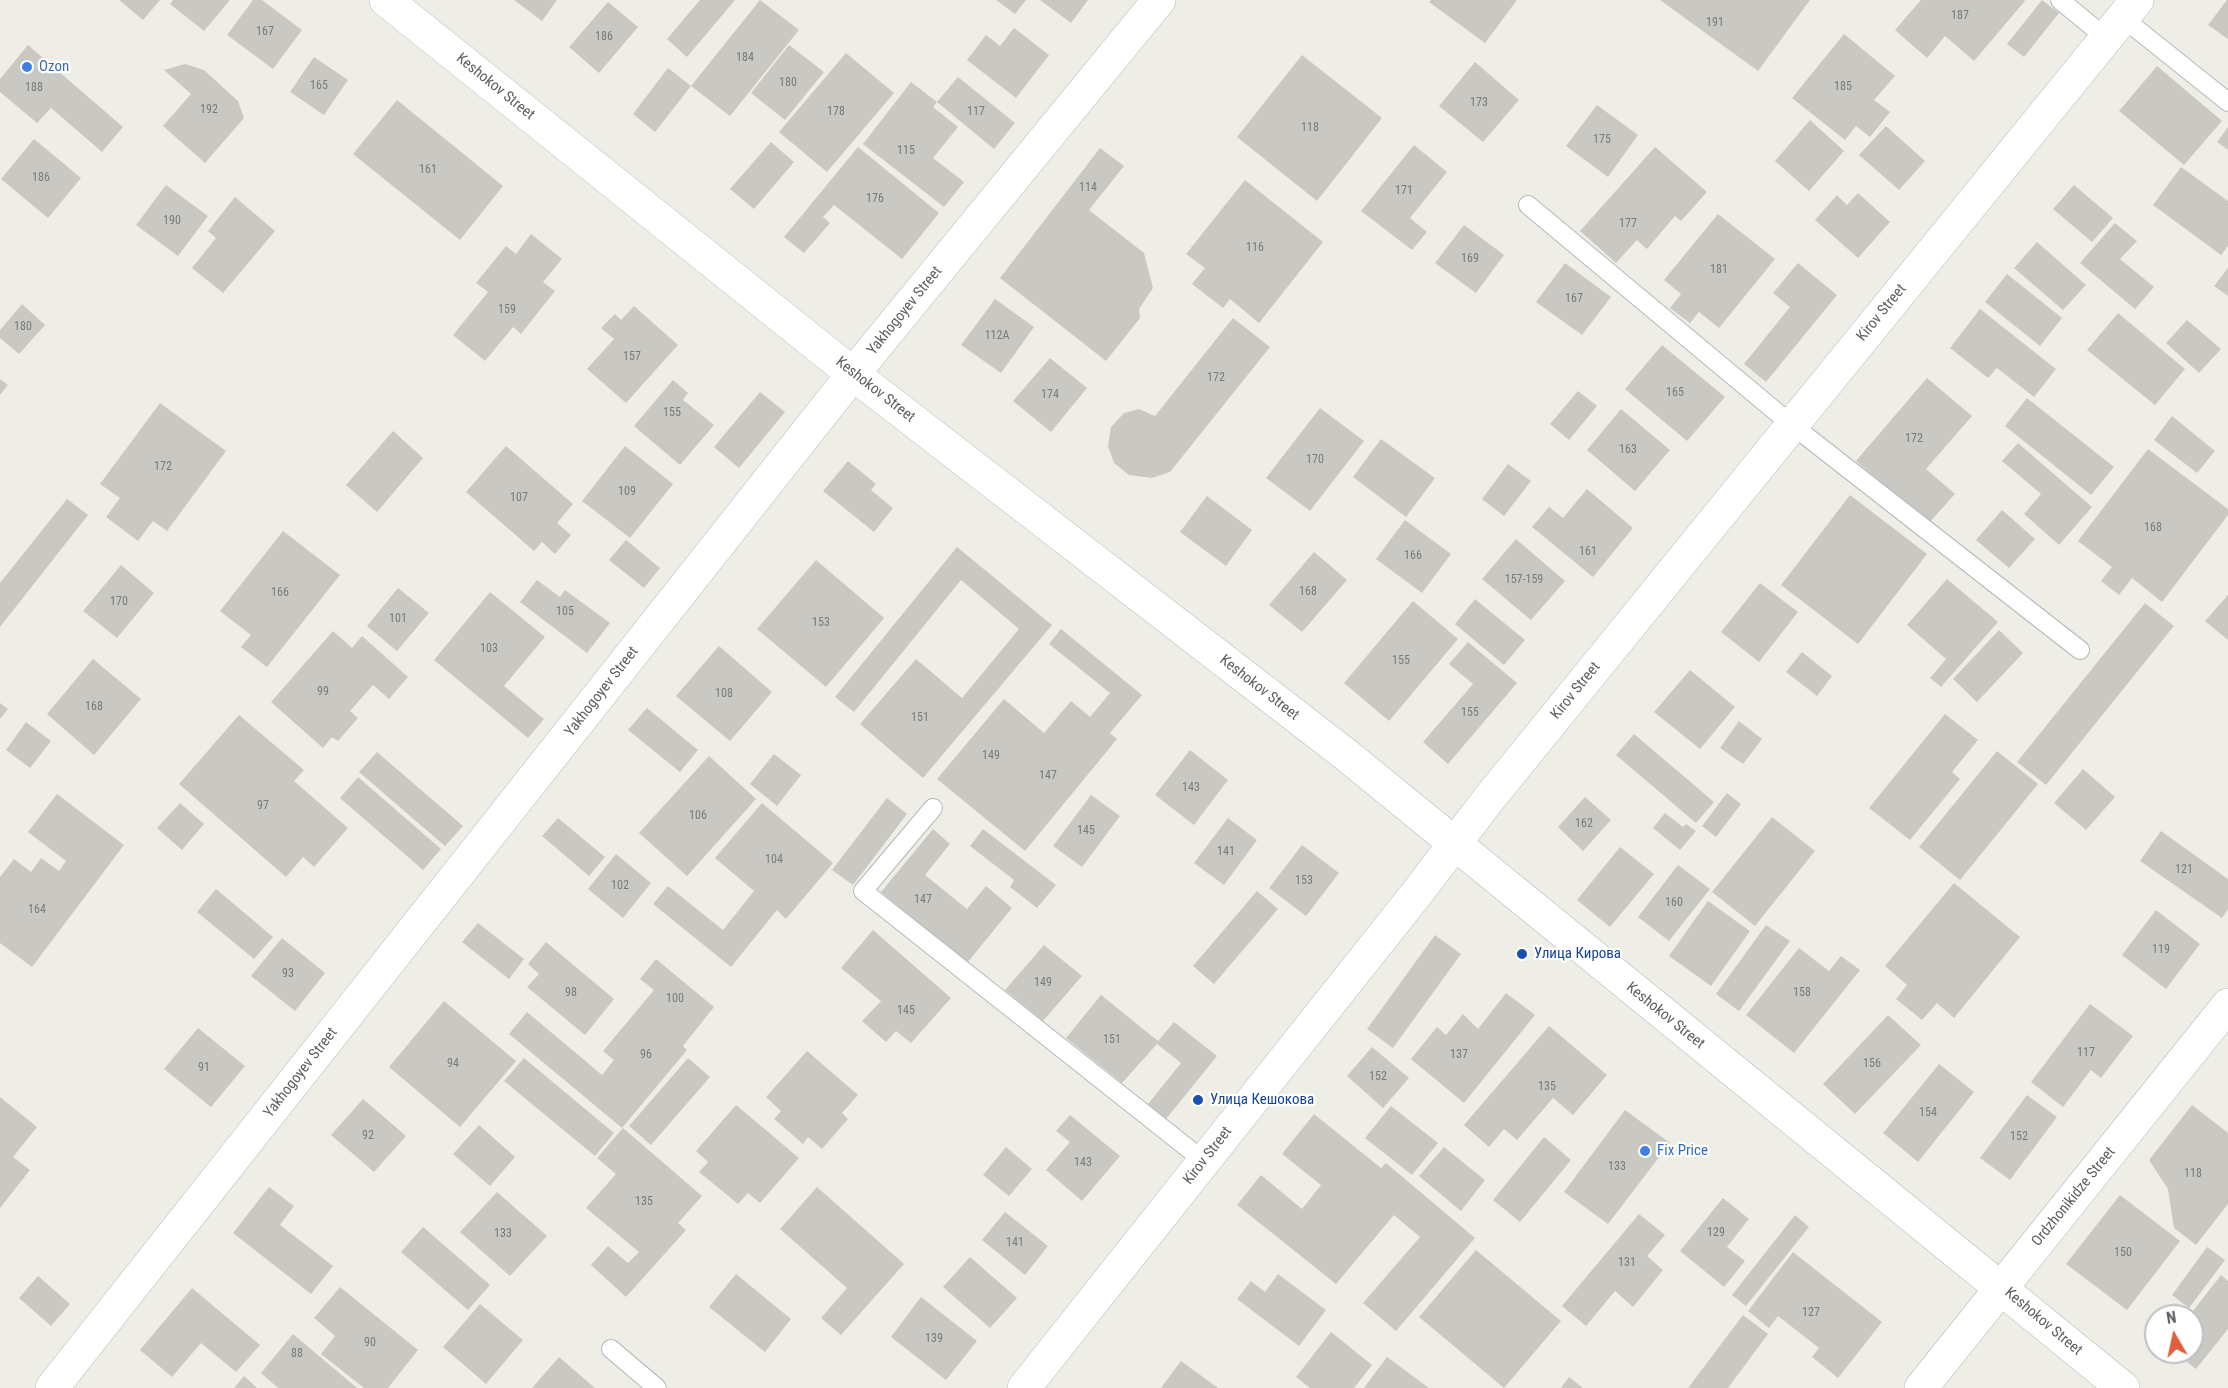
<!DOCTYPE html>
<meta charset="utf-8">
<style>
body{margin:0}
#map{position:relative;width:2228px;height:1388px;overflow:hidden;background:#efeee6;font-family:"Roboto Condensed",sans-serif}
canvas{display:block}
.north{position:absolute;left:2144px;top:1304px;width:60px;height:60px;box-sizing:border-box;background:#fff;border:2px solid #bebfc1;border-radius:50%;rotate:351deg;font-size:16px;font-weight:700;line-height:24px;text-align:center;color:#5d6065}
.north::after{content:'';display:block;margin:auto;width:21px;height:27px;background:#df5e3c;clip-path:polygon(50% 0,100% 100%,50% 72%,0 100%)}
</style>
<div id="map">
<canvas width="2228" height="1388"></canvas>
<div class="north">N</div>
</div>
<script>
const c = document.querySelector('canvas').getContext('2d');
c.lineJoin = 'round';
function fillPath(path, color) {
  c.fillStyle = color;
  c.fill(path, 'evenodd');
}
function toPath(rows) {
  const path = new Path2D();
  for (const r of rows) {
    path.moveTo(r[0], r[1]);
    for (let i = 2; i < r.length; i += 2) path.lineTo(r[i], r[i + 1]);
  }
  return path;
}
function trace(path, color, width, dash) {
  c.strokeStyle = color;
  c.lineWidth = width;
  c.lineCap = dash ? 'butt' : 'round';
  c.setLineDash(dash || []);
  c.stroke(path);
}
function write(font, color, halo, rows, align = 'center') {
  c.font = font + ' "Roboto Condensed",sans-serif';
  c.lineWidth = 4.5;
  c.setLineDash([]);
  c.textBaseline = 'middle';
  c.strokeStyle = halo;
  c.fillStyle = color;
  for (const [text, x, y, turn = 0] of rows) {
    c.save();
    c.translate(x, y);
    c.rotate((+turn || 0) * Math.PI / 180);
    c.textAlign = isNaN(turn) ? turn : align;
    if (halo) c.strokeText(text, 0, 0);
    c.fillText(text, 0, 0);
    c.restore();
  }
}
fillPath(toPath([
 [119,0,160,0,143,20],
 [173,0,230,0,204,31,170,4],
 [253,0,262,0,302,30,273,69,227,35],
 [514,0,557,0,542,21],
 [700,0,735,0,687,57,667,39],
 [760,0,799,30,730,116,691,86],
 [996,0,1026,0,1015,14],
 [1040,0,1088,0,1071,23],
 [1431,0,1517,0,1485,43,1429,2],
 [1660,0,1810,0,1758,71],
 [1921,0,2024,0,2025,1,1974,61,1945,36,1927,58,1895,30],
 [2042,0,2059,13,2024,57,2007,44],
 [2227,0,2228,0,2228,39,2208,25],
 [608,2,638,27,599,73,569,47],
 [1014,28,1049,55,1016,98,967,60,986,35,1000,46],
 [1844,34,1895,76,1874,100,1890,112,1870,137,1856,126,1845,140,1792,98],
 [28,45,123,127,102,152,51,108,37,123,0,92,0,79],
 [789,45,824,72,785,120,751,93],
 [846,53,894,93,827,172,779,132],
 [1302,55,1382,118,1317,201,1237,137],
 [314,57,348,80,324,115,290,92],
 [1475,62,1519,100,1483,142,1439,106],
 [185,64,204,70,238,101,244,118,205,163,163,126,191,94,164,70],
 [2157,66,2222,121,2184,165,2119,111],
 [668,68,691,86,655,132,633,114],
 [958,77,1015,123,994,149,937,102],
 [911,82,937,102,933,107,958,127,933,158,964,182,944,207,863,144],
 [397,100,503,186,460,240,353,154],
 [1597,105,1638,135,1608,177,1566,146],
 [1810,120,1844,151,1809,191,1775,161],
 [1886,126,1925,161,1899,190,1859,155],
 [2228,127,2228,150,2217,142],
 [34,139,81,178,48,218,1,179],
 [771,142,794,162,754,209,730,189],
 [1414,145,1447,172,1410,218,1427,232,1412,250,1361,211],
 [858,147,939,213,902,259,834,205,823,217,830,223,804,253,784,237],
 [1655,147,1707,192,1681,221,1675,216,1647,249,1637,240,1616,263,1580,231],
 [1100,148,1124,166,1089,210,1144,253,1153,288,1139,309,1140,318,1106,361,1000,278],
 [2181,167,2228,201,2228,246,2221,255,2153,205],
 [1245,180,1323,242,1259,323,1230,299,1223,308,1192,284,1205,268,1186,254],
 [166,185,208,216,178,256,136,225],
 [2074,185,2113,218,2092,242,2053,209],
 [1858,193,1890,222,1858,258,1815,220,1837,195,1847,205],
 [235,197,275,231,223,293,192,268,216,238,208,231],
 [1718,214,1775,259,1719,328,1699,312,1690,323,1670,308,1681,294,1664,280],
 [2115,223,2137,241,2120,259,2154,287,2135,309,2080,263],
 [1464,225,1504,255,1476,293,1435,263],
 [531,234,562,259,543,282,555,291,521,334,513,327,485,361,453,335,488,292,476,283,506,246,516,254],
 [2037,242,2086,285,2063,310,2014,268],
 [1565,263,1611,297,1582,335,1536,302],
 [1798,263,1837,295,1766,382,1744,364,1790,307,1773,293],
 [2228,268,2228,296,2214,286],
 [2007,274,2062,318,2040,346,1985,302],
 [995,299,1034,327,1001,373,961,345],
 [22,304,45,325,19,354,0,338,0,330],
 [634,306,678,345,626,403,587,369,614,339,601,328,615,314,621,320],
 [1980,309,2056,369,2034,397,1997,368,1988,378,1950,348],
 [2118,313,2185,369,2155,405,2087,350],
 [1233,318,1270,347,1170,472,1152,478,1129,475,1114,463,1108,446,1111,427,1124,413,1139,409,1155,416],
 [2187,320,2221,349,2199,373,2166,343],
 [1662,345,1725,397,1687,441,1625,389],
 [1050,358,1087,388,1051,432,1013,401],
 [1927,378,1972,416,1926,469,1955,494,1929,523,1856,461],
 [0,379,8,385,0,395],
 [673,380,688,393,683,400,714,425,680,465,634,426],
 [1578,391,1597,406,1569,440,1550,424],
 [760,392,785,412,739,468,714,447],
 [2027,398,2114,467,2091,495,2005,426],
 [160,403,226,451,167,531,153,521,138,541,106,517,120,498,100,484],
 [1320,408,1364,441,1310,511,1266,478],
 [1621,409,1670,450,1635,491,1587,450],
 [2172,416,2215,451,2197,473,2154,440],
 [393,431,423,458,377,512,346,485],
 [1381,439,1435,478,1406,517,1353,477],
 [2018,443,2092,507,2059,545,2024,514,2041,494,2002,461],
 [506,446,573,504,557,523,571,535,555,554,542,542,534,551,466,492],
 [625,446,673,484,630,538,582,501],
 [2148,449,2228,509,2228,515,2162,602,2132,578,2119,595,2101,581,2112,567,2078,541],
 [848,461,876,484,871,490,893,508,874,532,823,491],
 [1508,464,1531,481,1504,516,1482,499],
 [1587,489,1633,528,1593,577,1532,527,1549,507,1563,518],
 [1850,495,1927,554,1858,644,1781,585],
 [1207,496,1252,530,1226,566,1180,532],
 [67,499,88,515,0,627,0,583],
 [2002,510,2035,539,2009,568,1976,540],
 [1405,520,1451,554,1422,593,1376,559],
 [283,531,340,575,267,667,241,647,251,635,220,611],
 [1516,539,1565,581,1531,620,1482,579],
 [626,540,660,568,644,588,609,560],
 [957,547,1052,625,923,778,860,724,916,659,962,698,1019,629,961,580,854,712,835,697],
 [1314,552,1347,580,1302,632,1269,605],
 [816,560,884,618,826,687,757,629],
 [121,565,154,593,117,638,83,611],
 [1947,579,1998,622,1941,687,1930,678,1946,659,1907,625],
 [537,580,560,597,565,590,610,623,587,653,520,602],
 [1760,583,1798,612,1759,662,1721,632],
 [398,588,429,613,397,651,367,626],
 [490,592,545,637,504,686,544,719,528,738,434,660],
 [2228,595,2228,640,2205,621],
 [1475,599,1525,640,1504,665,1455,624],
 [1413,601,1458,639,1389,721,1344,683],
 [2145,603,2174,626,2046,785,2017,762],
 [1061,629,1142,695,1110,733,1117,739,1025,851,937,779,1004,699,1044,733,1071,701,1090,717,1110,693,1049,644],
 [1999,630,2023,653,1977,702,1953,679],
 [333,631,352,648,362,636,408,677,389,699,373,685,350,711,358,718,338,741,332,737,323,748,271,702],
 [1468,642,1517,683,1448,764,1423,742,1473,684,1449,664],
 [719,646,772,692,730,741,676,696],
 [1802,652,1832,676,1817,696,1786,672],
 [93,659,141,699,94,755,47,714],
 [1690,670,1735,707,1700,749,1654,712],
 [0,703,8,709,0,719],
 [647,708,698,750,680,772,628,730],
 [1945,714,1978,740,1952,772,1960,779,1910,840,1869,808],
 [239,715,304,770,294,781,348,828,314,867,303,857,286,877,179,784],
 [1739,721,1762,739,1743,764,1720,748],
 [26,722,51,741,30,768,6,750],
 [1634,734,1714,802,1696,823,1616,755],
 [1190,750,1228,780,1194,825,1155,795],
 [1997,751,2038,784,1960,880,1919,847],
 [377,752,463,826,445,846,359,772],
 [774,754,801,775,777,806,750,784],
 [709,756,756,799,687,876,639,833],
 [2083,769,2115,797,2086,830,2054,803],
 [358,777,441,849,423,870,340,798],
 [1727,793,1741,804,1716,837,1702,826],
 [57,794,124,845,32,967,0,943,0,877,14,859,31,872,41,858,59,871,66,861,28,832],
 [1091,795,1120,816,1082,867,1053,846],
 [1585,797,1611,820,1583,851,1558,827],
 [887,798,907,814,853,885,832,870],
 [180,803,204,824,182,850,157,828],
 [762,803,833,863,786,919,777,910,731,967,653,904,668,886,723,930,754,891,715,858],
 [1665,813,1683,827,1686,824,1696,831,1680,850,1653,828],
 [1772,817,1815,851,1755,926,1712,892],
 [558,818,605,857,589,876,542,836],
 [1228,818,1257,840,1224,885,1194,863],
 [933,829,950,844,925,875,967,909,986,886,1012,908,967,963,881,892],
 [983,829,1056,885,1037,908,1010,887,1014,880,970,846],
 [2161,831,2228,879,2228,909,2222,918,2140,861],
 [1302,845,1339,873,1306,916,1269,888],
 [1620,847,1654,874,1610,927,1577,900],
 [616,854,651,883,623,918,588,889],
 [1678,865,1710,889,1669,941,1638,917],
 [1954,883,2020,937,1954,1018,1937,1003,1922,1020,1896,999,1907,985,1885,966],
 [216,889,273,937,254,959,197,912],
 [1257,891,1278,909,1214,984,1193,966],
 [1708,901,1750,931,1711,986,1669,956],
 [2156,910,2200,944,2166,989,2122,955],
 [478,923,524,959,509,979,462,942],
 [1766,925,1790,941,1739,1011,1716,994],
 [873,930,951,998,911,1043,896,1031,886,1042,862,1021,881,1001,841,968],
 [1435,935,1461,954,1393,1048,1367,1029],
 [282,938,325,973,295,1011,251,976],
 [546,942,614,999,585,1035,527,987,539,974,528,964],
 [1044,945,1082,976,1043,1021,1005,990],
 [1799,948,1829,971,1841,956,1860,970,1794,1053,1746,1015],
 [656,959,714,1007,683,1046,687,1050,622,1128,509,1034,527,1012,602,1075,614,1060,603,1051,654,990,640,979],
 [1506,993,1535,1015,1464,1103,1411,1059,1437,1027,1446,1035,1463,1014,1478,1029],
 [1101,995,1158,1041,1174,1022,1217,1056,1166,1119,1148,1104,1181,1063,1157,1044,1122,1083,1066,1038],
 [444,1001,516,1061,460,1127,389,1067],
 [2090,1004,2133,1036,2101,1078,2091,1070,2063,1107,2031,1082],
 [1888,1015,1921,1045,1855,1114,1823,1084],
 [1549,1026,1607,1075,1573,1115,1553,1098,1517,1140,1504,1129,1489,1147,1464,1125],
 [198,1028,245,1066,211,1107,164,1069],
 [1372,1047,1409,1078,1383,1108,1347,1076],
 [807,1051,858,1095,842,1113,848,1119,822,1149,808,1137,803,1144,774,1119,781,1111,766,1097],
 [524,1058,614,1133,595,1156,504,1081],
 [688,1058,710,1077,651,1145,629,1126],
 [1939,1064,1974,1092,1918,1162,1883,1133],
 [2027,1095,2057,1117,2010,1180,1980,1158],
 [0,1097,37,1127,13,1157,30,1170,0,1208],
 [363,1099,406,1136,374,1172,331,1135],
 [736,1105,799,1158,760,1203,748,1193,738,1204,699,1172,708,1162,696,1151],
 [2192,1105,2228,1133,2228,1204,2196,1245,2174,1228,2168,1189,2149,1160],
 [1391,1106,1438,1143,1412,1175,1365,1138],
 [1625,1110,1670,1143,1608,1224,1564,1192],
 [1314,1114,1381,1168,1386,1163,1475,1238,1396,1331,1363,1303,1420,1237,1394,1215,1336,1284,1237,1205,1261,1175,1302,1209,1321,1185,1282,1154],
 [1070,1115,1120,1156,1082,1201,1046,1170,1070,1142,1056,1131],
 [479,1125,515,1157,490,1186,453,1154],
 [623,1128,702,1196,678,1223,686,1230,626,1297,591,1265,608,1246,628,1263,639,1252,586,1208,616,1174,597,1158],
 [1544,1137,1571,1160,1520,1222,1493,1200],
 [1006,1147,1032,1169,1009,1196,983,1175],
 [1444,1147,1485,1180,1461,1211,1419,1176],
 [269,1187,294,1206,280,1225,333,1266,311,1294,233,1233],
 [817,1187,904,1264,841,1335,821,1318,847,1288,780,1229],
 [497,1192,547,1236,510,1276,460,1232],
 [2120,1195,2180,1241,2127,1310,2066,1264],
 [1723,1198,1749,1219,1727,1247,1745,1261,1724,1287,1680,1251],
 [1005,1212,1048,1246,1025,1275,982,1240],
 [1639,1214,1665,1235,1647,1256,1663,1270,1633,1307,1615,1291,1586,1326,1562,1306],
 [1795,1215,1809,1227,1746,1306,1732,1295],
 [423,1227,490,1285,468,1310,401,1252],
 [2207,1247,2225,1260,2189,1308,2172,1295],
 [1476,1250,1561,1321,1504,1388,1419,1317],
 [1793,1252,1882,1322,1838,1378,1812,1357,1819,1348,1778,1316,1769,1328,1748,1311],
 [970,1257,1017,1298,990,1328,943,1287],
 [736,1274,791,1319,765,1352,709,1307],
 [1278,1274,1326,1310,1299,1346,1237,1299,1251,1281,1265,1292],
 [2221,1275,2228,1281,2228,1329,2196,1369,2174,1352,2192,1352,2192,1316,2189,1316],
 [38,1276,70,1304,51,1326,19,1298],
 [340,1287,418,1350,388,1388,364,1388,321,1354,335,1336,314,1318],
 [192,1288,260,1345,236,1372,201,1343,172,1377,140,1350],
 [921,1297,977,1341,946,1380,891,1337],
 [480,1304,523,1340,486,1384,443,1347],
 [1743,1315,1768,1334,1728,1388,1688,1388],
 [1331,1332,1372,1365,1354,1388,1310,1388,1296,1377],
 [293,1334,357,1388,278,1388,261,1373],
 [559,1357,595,1388,532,1388],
 [1387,1357,1429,1388,1364,1388],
 [1181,1361,1218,1388,1161,1388],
 [244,1376,257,1388,234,1388],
 [1569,1377,1583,1388,1561,1388]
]), '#cac8c2');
const lane = toPath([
 [2060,0,2106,38],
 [2123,18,2228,102],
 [1528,205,1792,425,2080,650],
 [933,808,863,891,1204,1161],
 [611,1349,657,1388]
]);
const street = toPath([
 [52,1388,853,374,1159,0],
 [1921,1388,2228,1005]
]);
const secondary = toPath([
 [386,0,853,374,1345,754,2123,1388],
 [1024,1388,1417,893,1488,800,2137,0]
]);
trace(lane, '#b6b7bc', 20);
trace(street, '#b6b7bc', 34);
trace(secondary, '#b7b9bf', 34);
trace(lane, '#fff', 18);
trace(street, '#fff', 33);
trace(secondary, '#fff', 33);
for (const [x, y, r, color] of [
 [27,67,6,"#3f7fe0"],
 [1522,954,6,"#1a4fb4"],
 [1198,1100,6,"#1a4fb4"],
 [1645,1151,6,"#3f7fe0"]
]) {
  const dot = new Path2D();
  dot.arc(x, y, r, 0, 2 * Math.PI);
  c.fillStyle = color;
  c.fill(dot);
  trace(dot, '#fff', 2);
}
write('12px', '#787a7c', null, [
 ["187",1960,16],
 ["191",1715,23],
 ["167",265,32],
 ["186",604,37],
 ["184",745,58],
 ["180",788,83],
 ["165",319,86],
 ["185",1843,87],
 ["188",34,88],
 ["173",1479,103],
 ["192",209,110],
 ["178",836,112],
 ["117",976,112],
 ["118",1310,128],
 ["175",1602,140],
 ["115",906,151],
 ["161",428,170],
 ["186",41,178],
 ["114",1088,188],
 ["171",1404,191],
 ["176",875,199],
 ["190",172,221],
 ["177",1628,224],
 ["116",1255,248],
 ["169",1470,259],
 ["181",1719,270],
 ["167",1574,299],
 ["159",507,310],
 ["180",23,327],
 ["112А",997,336],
 ["157",632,357],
 ["172",1216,378],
 ["165",1675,393],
 ["174",1050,395],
 ["155",672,413],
 ["172",1914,439],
 ["163",1628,450],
 ["170",1315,460],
 ["172",163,467],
 ["109",627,492],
 ["107",519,498],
 ["168",2153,528],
 ["161",1588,552],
 ["166",1413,556],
 ["157-159",1524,580],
 ["168",1308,592],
 ["166",280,593],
 ["170",119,602],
 ["105",565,612],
 ["101",398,619],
 ["153",821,623],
 ["103",489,649],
 ["155",1401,661],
 ["99",323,692],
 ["108",724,694],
 ["168",94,707],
 ["155",1470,713],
 ["151",920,718],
 ["149",991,756],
 ["147",1048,776],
 ["143",1191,788],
 ["97",263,806],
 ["106",698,816],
 ["162",1584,824],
 ["145",1086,831],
 ["141",1226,852],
 ["104",774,860],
 ["121",2184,870],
 ["153",1304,881],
 ["102",620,886],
 ["147",923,900],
 ["160",1674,903],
 ["164",37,910],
 ["119",2161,950],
 ["93",288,974],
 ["149",1043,983],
 ["98",571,993],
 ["158",1802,993],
 ["100",675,999],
 ["145",906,1011],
 ["151",1112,1040],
 ["117",2086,1053],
 ["96",646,1055],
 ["137",1459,1055],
 ["94",453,1064],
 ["156",1872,1064],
 ["91",204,1068],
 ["152",1378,1077],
 ["135",1547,1087],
 ["154",1928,1113],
 ["92",368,1136],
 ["152",2019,1137],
 ["143",1083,1163],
 ["133",1617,1167],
 ["118",2193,1174],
 ["135",644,1202],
 ["129",1716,1233],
 ["133",503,1234],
 ["141",1015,1243],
 ["150",2123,1253],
 ["131",1627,1263],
 ["127",1811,1313],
 ["139",934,1339],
 ["90",370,1343],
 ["88",297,1354]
]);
write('15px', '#366cbe', '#fff', [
 ["Ozon",39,67],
 ["Fix Price",1657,1151]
], 'left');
write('15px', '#5d6065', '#fff', [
 ["Keshokov Street",495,87,39],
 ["Yakhogoyev Street",905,311,-51],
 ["Kirov Street",1882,313,-51],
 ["Keshokov Street",875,390,38],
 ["Keshokov Street",1259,688,38],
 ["Kirov Street",1576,691,-51],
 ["Yakhogoyev Street",602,692,-52],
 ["Keshokov Street",1665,1016,39],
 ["Yakhogoyev Street",301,1073,-52],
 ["Kirov Street",1208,1156,-52],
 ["Ordzhonikidze Street",2074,1197,-51],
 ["Keshokov Street",2043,1322,40]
]);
write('15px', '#164399', '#fff', [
 ["Улица Кирова",1534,954],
 ["Улица Кешокова",1210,1100]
], 'left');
</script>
